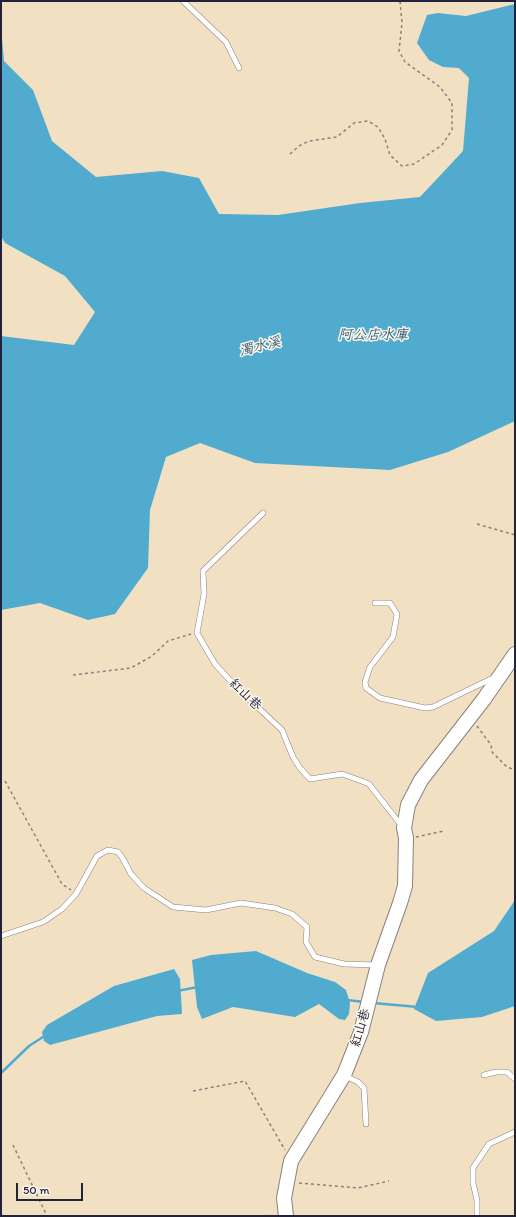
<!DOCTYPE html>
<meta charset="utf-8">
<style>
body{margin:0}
#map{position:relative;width:516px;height:1217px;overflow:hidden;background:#f2e0c3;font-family:Itim,sans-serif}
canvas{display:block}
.frame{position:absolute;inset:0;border:2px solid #22223b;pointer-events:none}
.scale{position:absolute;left:16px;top:1183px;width:67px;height:18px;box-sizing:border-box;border:2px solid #22223b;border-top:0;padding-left:5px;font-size:12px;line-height:14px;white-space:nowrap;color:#22223b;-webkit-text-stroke:3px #fbf7ec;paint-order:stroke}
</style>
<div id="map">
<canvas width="516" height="1217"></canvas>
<div class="frame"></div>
<div class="scale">50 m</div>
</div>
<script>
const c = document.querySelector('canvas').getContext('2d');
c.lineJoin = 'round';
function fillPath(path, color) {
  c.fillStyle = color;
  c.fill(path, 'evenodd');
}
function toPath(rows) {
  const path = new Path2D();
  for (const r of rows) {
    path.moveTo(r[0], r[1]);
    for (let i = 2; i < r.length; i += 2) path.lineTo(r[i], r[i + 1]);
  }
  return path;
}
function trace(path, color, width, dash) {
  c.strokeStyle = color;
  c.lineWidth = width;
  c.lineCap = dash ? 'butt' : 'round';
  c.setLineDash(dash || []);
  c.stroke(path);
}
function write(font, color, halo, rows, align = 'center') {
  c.font = font + ' Itim,"LXGW WenKai TC",sans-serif';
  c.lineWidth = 3;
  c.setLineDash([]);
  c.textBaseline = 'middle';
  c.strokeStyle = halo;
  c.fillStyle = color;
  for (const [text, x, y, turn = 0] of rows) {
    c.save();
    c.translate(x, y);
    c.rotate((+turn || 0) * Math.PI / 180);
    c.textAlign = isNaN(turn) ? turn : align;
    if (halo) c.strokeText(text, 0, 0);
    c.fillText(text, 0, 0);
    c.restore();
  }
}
fillPath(toPath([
 [515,4,515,421,448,452,390,470,255,463,200,443,166,457,150,510,148,568,115,614,88,620,40,603,1,610,1,336,74,345,95,312,65,276,5,243,1,236,1,26,4,61,33,90,52,141,96,177,162,171,199,178,219,214,278,215,360,203,420,197,463,151,469,78,459,68,443,67,429,60,417,43,427,15,438,13,466,16],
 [515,900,515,1006,482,1017,436,1021,414,1009,428,973,494,931],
 [256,951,307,973,335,982,346,990,350,1003,349,1014,345,1020,339,1019,319,1004,295,1017,233,1007,202,1019,197,1007,192,960,211,955],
 [174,969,180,979,182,1014,157,1016,50,1045,44,1041,42,1032,47,1025,114,986]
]), '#50abce');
trace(toPath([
 [177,991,198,987],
 [347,1000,364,1002],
 [373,1003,418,1007],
 [1,1073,29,1046,46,1035]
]), '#50abce', 2.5);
const lane = toPath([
 [183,1,226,42,239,68],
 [263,513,203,571,204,594,197,633,215,664,237,688,282,730,293,757,300,768,310,779,342,774,359,780,369,784,401,825],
 [375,603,390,603,397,614,393,637,370,667,365,682,366,688,380,698,425,708,433,707,495,677],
 [1,936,43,922,62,909,76,894,97,856,108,850,118,852,122,857,131,874,144,888,173,907,206,910,241,903,275,908,292,914,307,927,306,942,315,957,344,964,377,965],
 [484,1075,496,1072,507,1072,515,1079],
 [345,1076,358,1082,364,1088,366,1124],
 [477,1216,477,1200,473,1183,473,1168,489,1144,515,1132]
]);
const secondary = toPath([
 [286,1216,284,1198,291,1161,344,1075,361,1032,378,965,400,903,405,886,406,838,404,828,408,805,421,780,484,699,515,654]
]);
trace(lane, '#8a817f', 6);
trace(secondary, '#8a817f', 16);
trace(toPath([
 [290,154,299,146,309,141,337,137,354,123,368,121,378,127,385,139,390,155,402,166,414,164,442,145,452,130,452,103,440,87,405,62,399,51,402,23,400,1],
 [477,524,515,535],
 [73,675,131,668,152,656,168,641,191,634],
 [477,726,491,745,492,752,507,767,515,770],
 [5,781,62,884,71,890],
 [416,837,444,831],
 [193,1091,245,1081,285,1150],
 [13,1145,47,1216],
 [299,1183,358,1188,389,1181],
 [269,1216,274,1215]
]), '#8a817f', 1.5, [3, 3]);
trace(lane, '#fff', 5);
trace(secondary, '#fff', 14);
write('13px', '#22223b', '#fbf7ec', [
 ["紅山巷",245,695,44],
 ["紅山巷",361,1028,-73]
]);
write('italic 14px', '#345976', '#fbf7ec', [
 ["阿公店水庫",373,335],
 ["濁水溪",260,347,-14]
]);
</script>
